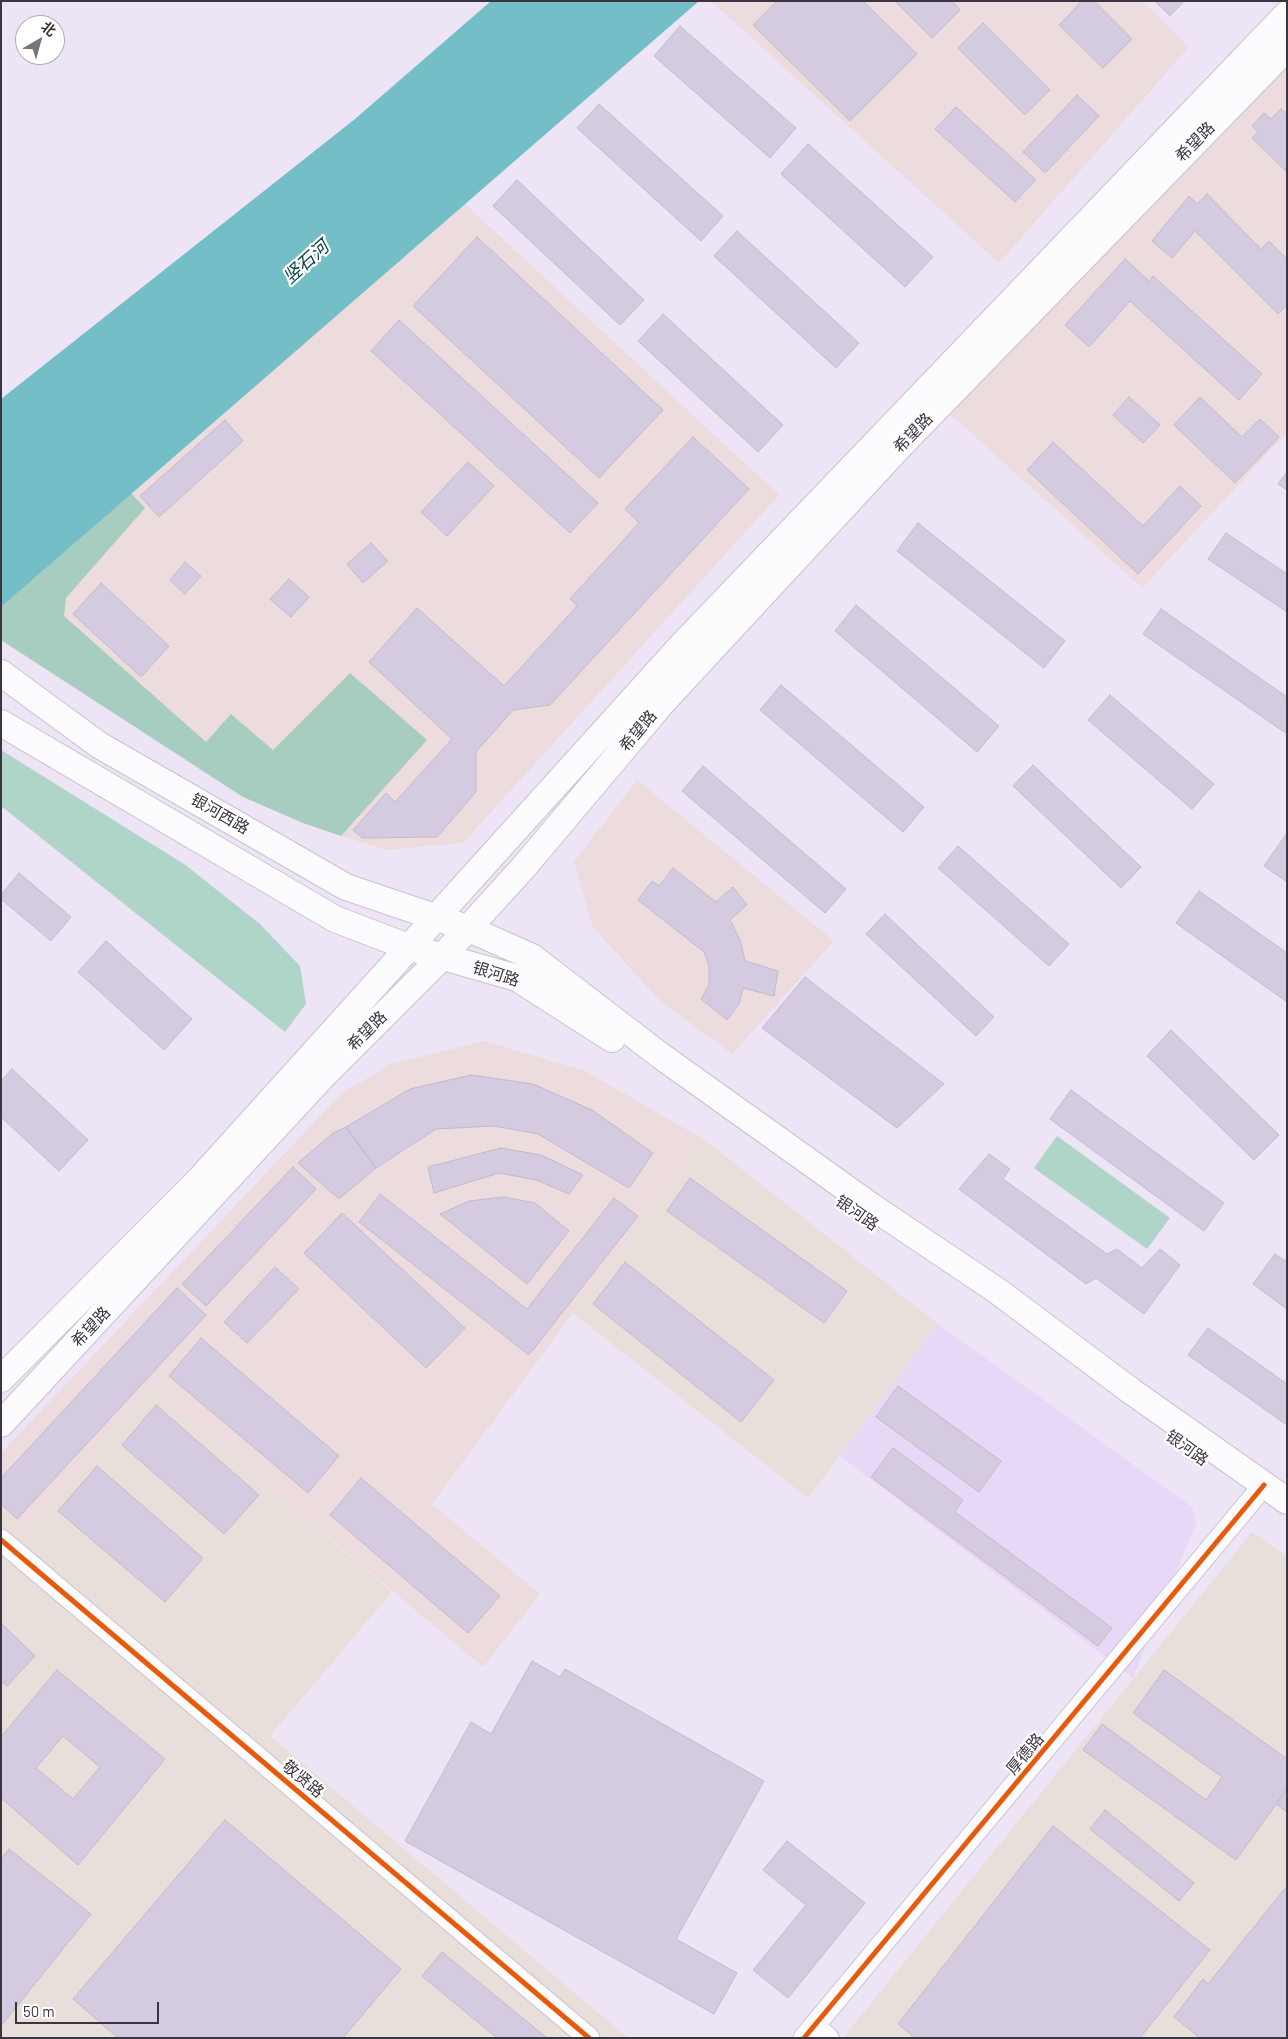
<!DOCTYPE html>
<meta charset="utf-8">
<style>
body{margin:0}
#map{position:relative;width:1288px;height:2039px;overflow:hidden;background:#ede4f6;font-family:Barlow,"Noto Sans SC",sans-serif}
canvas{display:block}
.frame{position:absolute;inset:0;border:2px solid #3b3542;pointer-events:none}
.north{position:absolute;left:15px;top:15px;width:50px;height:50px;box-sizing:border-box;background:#fff;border:1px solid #b1aeb3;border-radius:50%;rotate:38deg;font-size:14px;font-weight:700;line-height:20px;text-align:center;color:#3b3542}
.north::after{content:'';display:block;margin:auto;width:18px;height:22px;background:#797281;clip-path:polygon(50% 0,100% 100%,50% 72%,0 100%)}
.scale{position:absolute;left:15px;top:2002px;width:144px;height:22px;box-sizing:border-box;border:2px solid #3b3542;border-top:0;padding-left:6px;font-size:15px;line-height:18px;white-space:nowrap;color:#3b3542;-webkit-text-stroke:4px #fff;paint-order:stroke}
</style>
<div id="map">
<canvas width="1288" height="2039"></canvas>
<div class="frame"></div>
<div class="north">北</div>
<div class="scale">50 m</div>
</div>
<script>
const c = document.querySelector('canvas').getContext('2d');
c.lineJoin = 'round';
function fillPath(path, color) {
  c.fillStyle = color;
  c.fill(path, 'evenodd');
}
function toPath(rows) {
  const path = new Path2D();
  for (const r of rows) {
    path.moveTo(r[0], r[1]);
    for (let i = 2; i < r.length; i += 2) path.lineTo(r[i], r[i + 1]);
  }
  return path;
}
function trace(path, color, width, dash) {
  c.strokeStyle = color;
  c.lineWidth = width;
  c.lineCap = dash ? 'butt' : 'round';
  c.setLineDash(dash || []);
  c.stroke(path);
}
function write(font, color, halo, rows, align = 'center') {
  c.font = font + ' Barlow,"Noto Sans SC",sans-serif';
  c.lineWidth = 4.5;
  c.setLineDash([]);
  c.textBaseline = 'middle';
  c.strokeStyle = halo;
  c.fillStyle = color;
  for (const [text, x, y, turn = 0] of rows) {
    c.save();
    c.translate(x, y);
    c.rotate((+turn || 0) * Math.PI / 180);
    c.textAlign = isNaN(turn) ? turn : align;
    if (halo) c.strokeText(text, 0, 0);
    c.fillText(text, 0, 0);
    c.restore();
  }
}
fillPath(toPath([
 [711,1,1143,1,1189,47,999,263],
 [1287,65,1287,433,1142,588,950,414],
 [464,203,779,495,463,843,385,850,303,823,243,797,1,640,1,607],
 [637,780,834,941,732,1054,658,999,593,927,574,862],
 [484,1041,585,1071,705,1140,573,1313,432,1504,540,1594,483,1667,150,1387,28,1530,1,1507,1,1453,341,1094,391,1064]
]), '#ecdcdd');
fillPath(toPath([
 [705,1140,938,1324,808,1498,573,1313],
 [150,1387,392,1592,270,1736,628,2038,1,2038,1,1507,28,1530],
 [1252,1532,1287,1557,1287,2038,843,2038]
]), '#e8deda');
fillPath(toPath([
 [938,1324,1192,1507,1196,1523,1133,1678,840,1456]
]), '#e7d8f7');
fillPath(toPath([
 [1,750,184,864,260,924,300,966,306,1004,285,1032,1,806],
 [1057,1136,1170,1218,1147,1249,1034,1168]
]), '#afd5c8');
fillPath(toPath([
 [131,493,145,508,66,598,64,616,206,742,231,714,273,750,350,673,427,740,341,836,303,823,243,797,1,640,1,607]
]), '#a6cdc0');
fillPath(toPath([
 [491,1,699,1,1,607,1,399,355,119]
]), '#74bec8');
const building = toPath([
 [777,1,863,1,917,54,850,121,753,25,777,1],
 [895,1,952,1,960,10,932,38,895,1],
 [1082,1,1094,1,1132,39,1103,68,1059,25,1082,1],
 [1155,1,1184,1,1170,16,1155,1],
 [983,23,1050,90,1025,115,958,48,983,23],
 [680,26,796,128,770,158,654,56,680,26],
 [1077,95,1099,116,1045,173,1023,152,1077,95],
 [599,104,723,216,701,241,577,128,599,104],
 [956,107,1036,180,1015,202,935,129,956,107],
 [1281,109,1287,114,1287,172,1252,138,1258,132,1252,126,1264,113,1271,119,1281,109],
 [808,144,933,257,905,287,781,174,808,144],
 [517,180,644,300,620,325,493,206,517,180],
 [1207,194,1261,249,1269,241,1287,259,1287,305,1278,314,1195,231,1172,258,1152,241,1189,196,1197,204,1207,194],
 [737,231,859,343,836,368,714,256,737,231],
 [477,237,663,410,599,478,413,306,477,237],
 [1125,259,1149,281,1153,276,1262,374,1239,400,1130,301,1089,347,1065,325,1125,259],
 [663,314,783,425,758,452,638,341,663,314],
 [399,320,598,503,570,533,371,351,399,320],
 [1129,397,1160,425,1143,443,1113,415,1129,397],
 [1200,397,1242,437,1260,419,1279,437,1235,483,1174,425,1200,397],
 [225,420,243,441,159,517,140,496,225,420],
 [693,437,749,489,550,705,513,710,476,752,476,792,437,837,362,838,353,830,386,793,395,802,452,739,369,662,417,608,504,686,577,606,570,599,639,523,625,509,693,437],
 [1053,442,1143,526,1180,486,1201,506,1138,574,1027,470,1053,442],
 [468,462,494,486,447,536,421,512,468,462],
 [1287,472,1287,490,1278,484,1287,472],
 [918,523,1065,641,1044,668,897,551,918,523],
 [1226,533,1287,574,1287,612,1208,559,1226,533],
 [371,543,388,561,363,583,347,564,371,543],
 [185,562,201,576,185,594,170,580,185,562],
 [289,579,309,597,291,617,270,599,289,579],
 [101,583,169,646,141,677,73,614,101,583],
 [856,605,999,726,977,752,835,631,856,605],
 [1161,609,1287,697,1287,734,1143,634,1161,609],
 [781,685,924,807,903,832,760,710,781,685],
 [1110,695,1214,784,1192,809,1088,720,1110,695],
 [1033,765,1141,867,1121,888,1013,786,1033,765],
 [703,766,846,889,825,913,682,791,703,766],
 [1287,833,1287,882,1264,866,1287,833],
 [958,846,1069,944,1049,966,938,868,958,846],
 [673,868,716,902,733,887,747,905,730,920,740,940,745,961,778,971,774,996,743,988,739,1004,727,1020,701,999,709,985,709,966,704,952,638,900,652,881,659,886,673,868],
 [19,873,71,917,51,941,1,899,1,895,19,873],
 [1199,891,1287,953,1287,1002,1176,923,1199,891],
 [885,914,994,1017,976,1036,866,934,885,914],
 [106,941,192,1019,164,1050,78,972,106,941],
 [805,977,944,1084,897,1128,762,1028,805,977],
 [1171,1030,1279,1135,1254,1160,1147,1056,1171,1030],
 [12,1069,88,1140,59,1171,1,1117,1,1081,12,1069],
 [471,1075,533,1084,592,1110,653,1153,629,1188,538,1134,494,1126,436,1129,376,1168,346,1127,410,1089,471,1075],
 [1071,1090,1224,1203,1204,1231,1050,1119,1071,1090],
 [346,1127,376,1168,339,1199,298,1163,333,1133,346,1127],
 [501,1148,541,1155,583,1175,569,1194,536,1180,499,1173,434,1193,428,1167,501,1148],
 [989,1154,1010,1169,1003,1179,1107,1254,1117,1249,1142,1268,1160,1249,1180,1265,1144,1314,1096,1278,1086,1284,959,1189,989,1154],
 [293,1167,316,1189,206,1306,182,1284,293,1167],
 [690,1178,847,1291,824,1323,667,1211,690,1178],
 [380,1194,527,1309,614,1198,638,1216,529,1355,359,1222,380,1194],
 [504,1197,535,1203,569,1231,527,1284,440,1214,469,1201,504,1197],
 [342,1213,465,1328,426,1368,304,1253,342,1213],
 [1275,1254,1287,1262,1287,1309,1253,1284,1275,1254],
 [625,1262,774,1380,741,1422,593,1304,625,1262],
 [275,1267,299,1289,247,1343,224,1322,275,1267],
 [177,1288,206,1315,17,1519,1,1504,1,1478,177,1288],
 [1208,1328,1287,1384,1287,1425,1188,1355,1208,1328],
 [201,1338,339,1456,308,1493,169,1376,201,1338],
 [898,1386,1001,1461,979,1492,876,1417,898,1386],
 [156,1405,259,1495,224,1534,122,1445,156,1405],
 [893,1448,963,1500,955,1512,1112,1628,1098,1646,871,1477,893,1448],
 [97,1466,203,1558,165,1602,58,1511,97,1466],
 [361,1478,500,1596,468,1633,330,1515,361,1478],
 [1,1623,35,1656,7,1686,1,1681,1,1623],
 [532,1661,560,1677,565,1669,764,1781,676,1939,737,1973,714,2014,405,1841,471,1722,491,1734,532,1661],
 [57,1670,165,1759,78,1865,1,1798,1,1737,57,1670],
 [63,1736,100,1767,73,1799,36,1768,63,1736],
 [1164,1670,1287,1759,1287,1789,1236,1860,1083,1750,1102,1724,1206,1800,1222,1777,1133,1713,1164,1670],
 [1287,1789,1287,1812,1276,1804,1287,1789],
 [1105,1810,1194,1883,1179,1901,1090,1829,1105,1810],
 [225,1820,401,1969,343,2038,118,2038,73,1999,225,1820],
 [1053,1826,1210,1950,1140,2038,915,2038,898,2024,1053,1826],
 [787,1841,865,1903,788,1998,753,1970,806,1905,763,1870,787,1841],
 [9,1849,91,1914,1,2026,1,1859,9,1849],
 [1287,1886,1287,2038,1200,2038,1174,2017,1203,1979,1208,1984,1287,1886],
 [442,1952,547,2038,497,2038,422,1976,442,1952]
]);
fillPath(building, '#d5cbe0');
trace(building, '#c2bac9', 1);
const minor = toPath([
 [1,1540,589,2038],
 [814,2026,828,2038],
 [804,2038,1264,1485]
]);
const major = toPath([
 [1,673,99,745,346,887,467,928,532,957,661,1056,871,1206,999,1292,1131,1391,1287,1501],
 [1,723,335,919,408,947,517,978,612,1039],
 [1,1379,200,1179,683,644,1287,14],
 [1,1424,323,1076,442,957,523,868,662,703,901,445,1287,48]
]);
trace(minor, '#c9c2d0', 23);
trace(major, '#c9c2d0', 28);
trace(minor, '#fcfbfe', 21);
trace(major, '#fcfbfe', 26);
trace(toPath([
 [1,1540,589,2038],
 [804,2038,1264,1485]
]), '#e8590c', 5);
write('16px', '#3b3542', '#fff', [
 ["希望路",1195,142,-46],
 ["希望路",913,433,-46],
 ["希望路",638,731,-50],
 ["银河西路",220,814,30],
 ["银河路",496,974,18],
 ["希望路",367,1031,-45],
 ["银河路",857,1213,35],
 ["希望路",91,1327,-47],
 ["银河路",1187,1448,36],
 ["厚德路",1025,1754,-50],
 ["敬贤路",303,1779,40]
]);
write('italic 18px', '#083c3f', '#fff', [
 ["竖石河",306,262,-42]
]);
</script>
